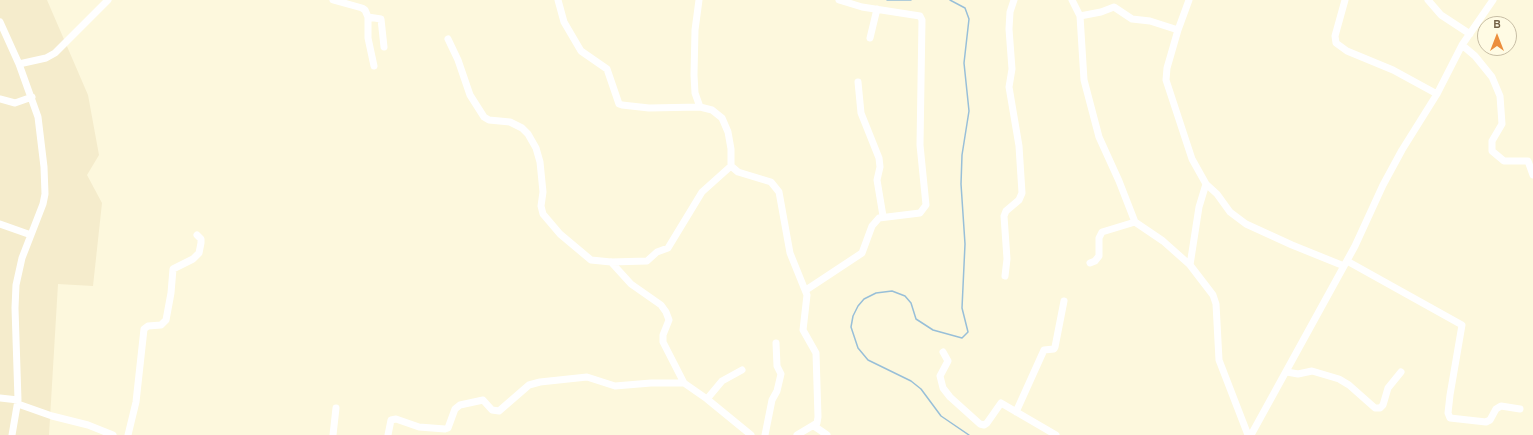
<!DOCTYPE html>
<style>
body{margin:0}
#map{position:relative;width:1533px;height:435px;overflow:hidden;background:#fdf8dd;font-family:Overpass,sans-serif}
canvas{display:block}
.north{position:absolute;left:1477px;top:16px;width:40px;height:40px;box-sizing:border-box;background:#fffbe4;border:1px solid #c7bda4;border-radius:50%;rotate:0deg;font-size:11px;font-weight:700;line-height:16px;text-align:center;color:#736045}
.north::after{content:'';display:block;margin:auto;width:14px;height:18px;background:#ec8e3d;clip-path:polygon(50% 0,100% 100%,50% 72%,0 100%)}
</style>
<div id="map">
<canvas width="1533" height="435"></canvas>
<div class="north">B</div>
</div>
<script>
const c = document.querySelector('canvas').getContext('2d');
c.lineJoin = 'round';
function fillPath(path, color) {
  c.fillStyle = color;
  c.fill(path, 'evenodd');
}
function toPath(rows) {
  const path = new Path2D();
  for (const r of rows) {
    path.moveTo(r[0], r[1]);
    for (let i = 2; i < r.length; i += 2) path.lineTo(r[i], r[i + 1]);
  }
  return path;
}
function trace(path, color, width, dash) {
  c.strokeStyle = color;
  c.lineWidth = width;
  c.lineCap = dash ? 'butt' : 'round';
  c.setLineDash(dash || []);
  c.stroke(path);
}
fillPath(toPath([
 [0,0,47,0,88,95,99,155,87,175,102,203,93,286,58,284,49,435,0,435]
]), '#f5eccc');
trace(toPath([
 [887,0,911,0],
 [950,0,965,8,969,19,964,63,969,111,962,155,961,184,965,244,962,308,968,332,962,338,933,330,916,319,911,303,905,296,892,291,876,293,864,299,858,306,853,316,851,327,858,348,868,360,911,381,921,389,941,416,969,435]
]), '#98bfd8', 1.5);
trace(toPath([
 [333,0,362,8,365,10,368,17,381,19,384,47],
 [558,0,564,22,581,51,607,69,619,104,622,105,649,108,700,107,712,110,722,118,728,132,731,149,731,166,738,172,771,182,779,192,790,253,807,295,803,330,816,353,818,417,817,423,797,435],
 [699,0,695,30,694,75,695,93,700,107],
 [1072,0,1080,16,1084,80,1099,137,1119,181,1135,222,1163,241,1190,265,1213,295,1216,304,1219,360,1248,435],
 [1189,0,1178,30,1167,68,1166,80,1192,159,1206,184,1217,194,1230,212,1246,224,1292,245,1344,266],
 [1345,0,1335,36,1336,43,1347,51,1393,70,1437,94],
 [1428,0,1441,15,1470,34],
 [1080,16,1101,12,1114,7,1132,19,1150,21,1178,30],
 [368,17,368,38,374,66],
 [0,22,19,64,38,117,44,167,45,194,43,204,22,258,16,285,15,308,18,400,12,435],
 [870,38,877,9],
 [448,39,458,60,470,95,484,117,489,120,510,122,522,128,528,134,536,148,540,162,543,192,541,206,543,214,560,234,591,260,611,262,647,261,657,252,668,248,702,192,731,166],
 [1462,45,1475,56,1492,77,1500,96,1502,124,1492,141,1492,151,1504,161,1528,161,1533,175],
 [19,64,46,58,55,53,108,0],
 [858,82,861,113,879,158,880,167,877,180,883,216],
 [0,99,15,103,32,97],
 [0,224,31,235],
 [1347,261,1462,325,1450,395,1448,413,1450,418,1486,422,1490,420,1496,409,1501,406,1520,409],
 [611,262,631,284,661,305,666,312,669,320,663,335,663,342,684,383,707,399,751,435],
 [1090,263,1095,261,1099,256,1099,238,1102,232,1135,222],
 [1190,265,1199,207,1206,184],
 [1005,276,1007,259,1004,216,1006,211,1019,200,1022,193,1019,146,1009,87,1012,69,1009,29,1010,12,1014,0],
 [806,290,862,253,872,226,879,218,920,213,926,205,920,145,922,20,920,16,862,7,839,0],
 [943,352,948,361,940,376,943,388,950,397,980,424,984,425,987,423,1001,403,1056,435],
 [1287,372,1298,374,1312,371,1339,379,1349,385,1375,408,1380,408,1383,405,1388,388,1401,372],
 [0,398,18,400],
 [707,399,722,381,742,370],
 [18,404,52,416,88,425,113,435],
 [1016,412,1044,350,1054,349,1055,347,1064,301],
 [814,426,827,435],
 [128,435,136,402,144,329,148,326,161,325,166,320,171,293,173,269,193,259,199,253,201,243,201,239,197,235],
 [333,435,336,408],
 [388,435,391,420,396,419,419,427,445,429,448,428,455,409,460,405,483,400,492,410,499,411,529,385,540,382,587,377,615,386,651,383,684,383],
 [765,435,772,400,777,391,781,374,777,366,776,343],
 [1251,435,1355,246,1383,185,1402,150,1437,94,1462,45,1493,0]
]), '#fff', 7);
</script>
